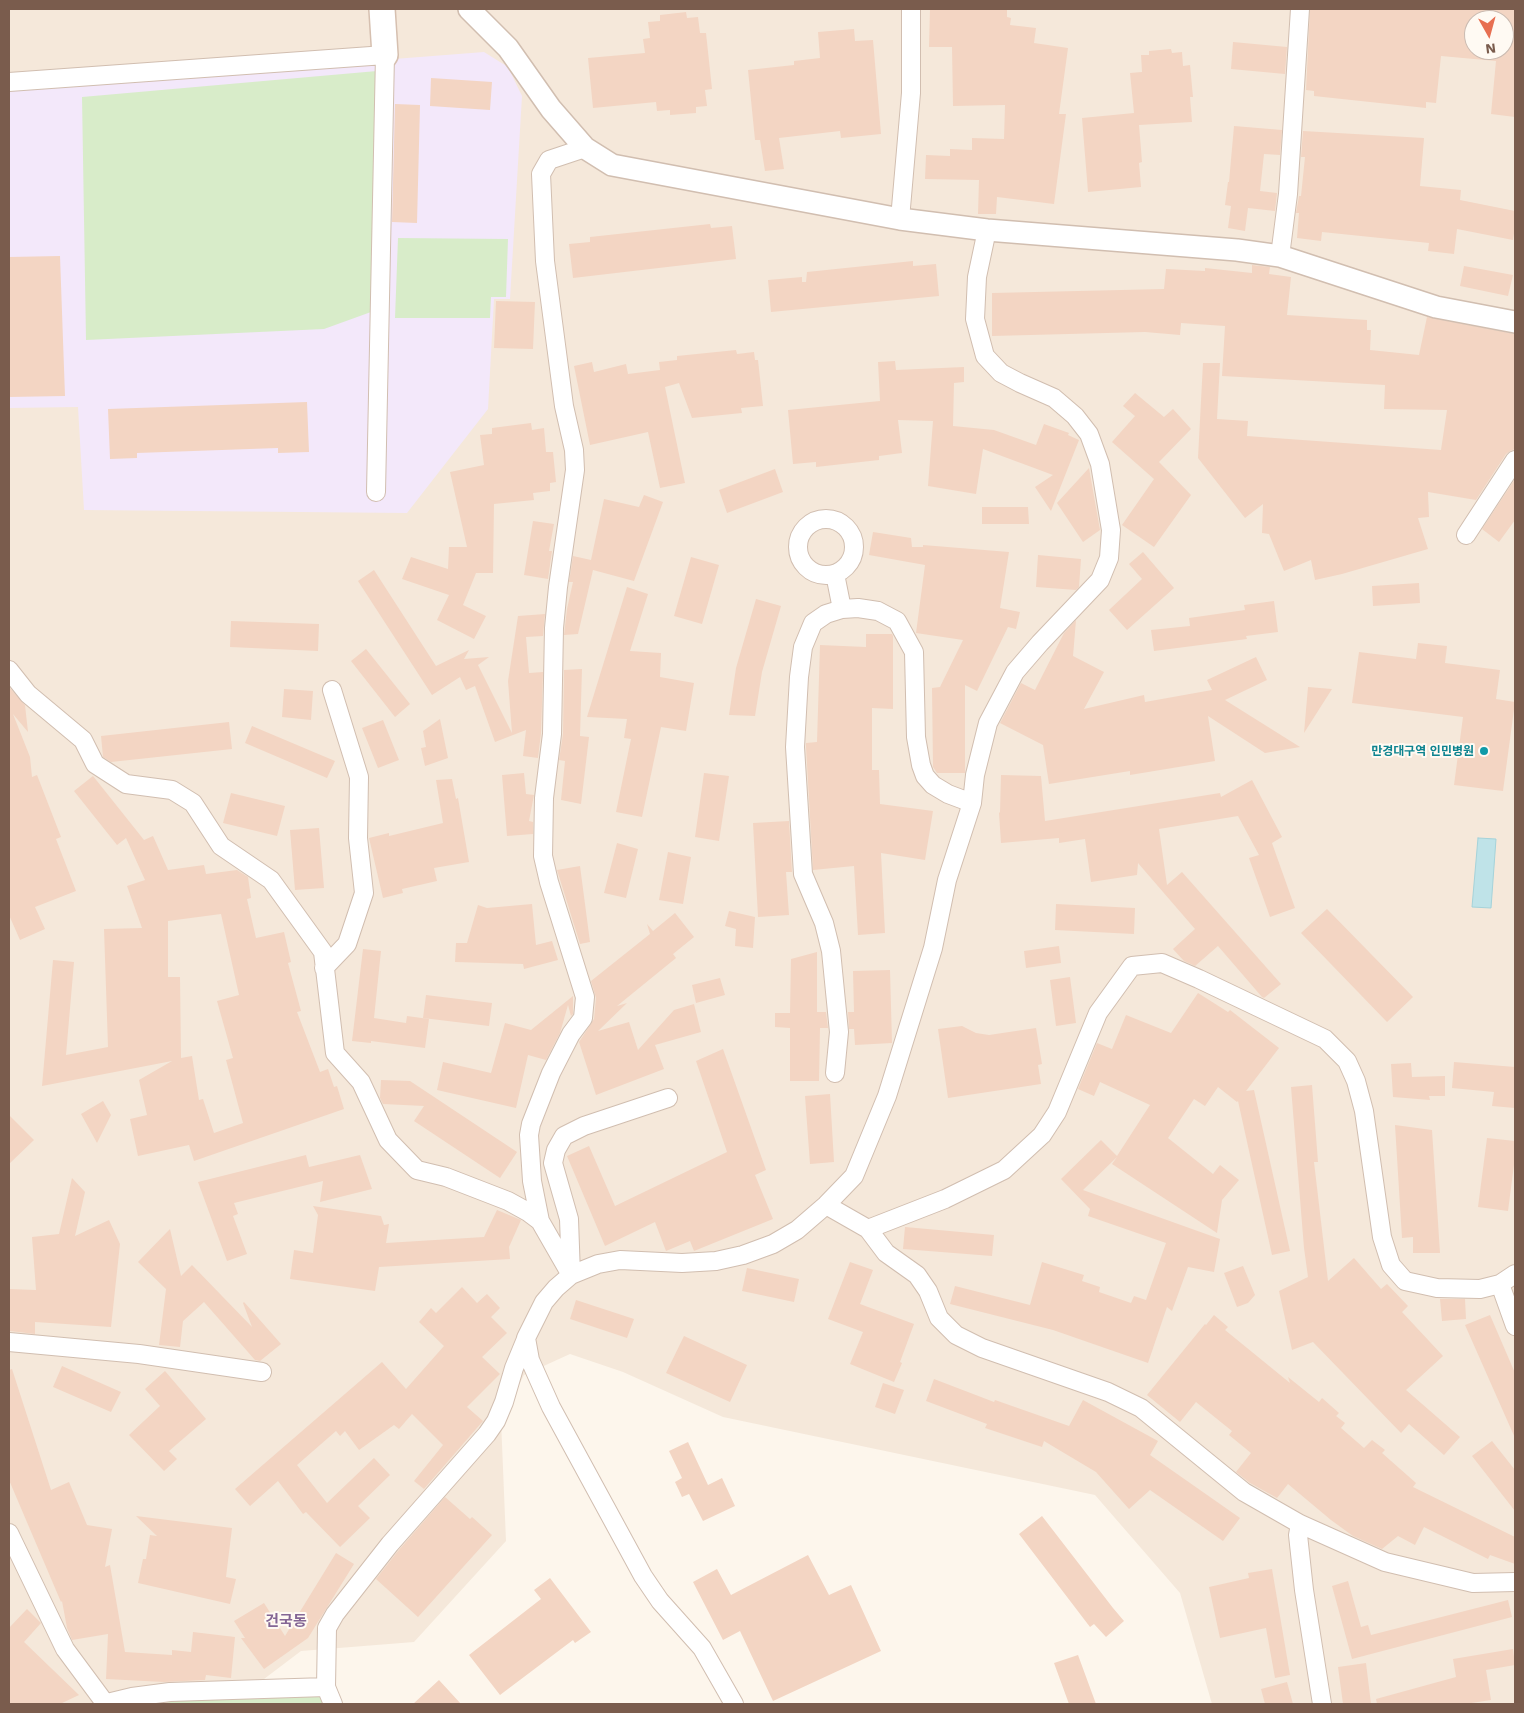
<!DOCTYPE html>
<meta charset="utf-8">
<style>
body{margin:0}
#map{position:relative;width:1524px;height:1713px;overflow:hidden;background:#fdf6ec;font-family:"Work Sans",sans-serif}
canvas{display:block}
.frame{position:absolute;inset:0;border:10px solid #7a5c4d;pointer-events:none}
.north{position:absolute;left:1464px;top:10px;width:50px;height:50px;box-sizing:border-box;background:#fffaf3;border:1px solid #cabbb1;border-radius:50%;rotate:173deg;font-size:14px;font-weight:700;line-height:20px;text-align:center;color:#7a5c4d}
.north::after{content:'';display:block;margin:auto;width:18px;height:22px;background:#e76f51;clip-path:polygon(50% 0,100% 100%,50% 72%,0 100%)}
</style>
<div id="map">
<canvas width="1524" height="1713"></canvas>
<div class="frame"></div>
<div class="north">N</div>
</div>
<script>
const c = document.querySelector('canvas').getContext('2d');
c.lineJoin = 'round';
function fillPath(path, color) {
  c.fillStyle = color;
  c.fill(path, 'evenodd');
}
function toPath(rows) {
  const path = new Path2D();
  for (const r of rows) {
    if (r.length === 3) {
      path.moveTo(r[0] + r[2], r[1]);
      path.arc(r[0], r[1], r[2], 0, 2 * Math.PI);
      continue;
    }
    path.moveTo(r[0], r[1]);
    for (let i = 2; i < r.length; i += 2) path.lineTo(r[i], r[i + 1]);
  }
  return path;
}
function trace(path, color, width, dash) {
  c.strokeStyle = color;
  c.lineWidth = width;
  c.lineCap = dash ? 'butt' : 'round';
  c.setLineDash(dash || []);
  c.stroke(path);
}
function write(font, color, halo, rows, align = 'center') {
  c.font = font + ' "Work Sans","Noto Sans KR",sans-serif';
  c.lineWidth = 4;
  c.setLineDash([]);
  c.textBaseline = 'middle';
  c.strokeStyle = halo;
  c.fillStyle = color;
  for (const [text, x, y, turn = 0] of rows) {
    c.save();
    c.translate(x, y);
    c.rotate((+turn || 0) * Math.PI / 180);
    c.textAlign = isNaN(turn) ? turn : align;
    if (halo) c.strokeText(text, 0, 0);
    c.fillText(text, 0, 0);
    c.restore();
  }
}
fillPath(toPath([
 [9,9,1515,9,1515,1704,1212,1704,1180,1593,1095,1495,723,1417,623,1372,570,1354,524,1375,501,1420,506,1541,414,1642,301,1651,231,1704,9,1704],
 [1474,20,1504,20,1504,50,1474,50]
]), '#f5e8da');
fillPath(toPath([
 [484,52,508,67,522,96,510,299,494,299,488,409,407,513,84,510,78,407,9,408,9,89]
]), '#f3e8fa');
fillPath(toPath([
 [377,71,371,312,324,329,86,340,82,97],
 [398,238,508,239,506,297,491,297,490,318,395,318],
 [325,1695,328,1704,159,1704,177,1701]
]), '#d8ecc9');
const water = toPath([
 [1478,838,1496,839,1491,908,1472,907,1478,838]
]);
fillPath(water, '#bfe3e8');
trace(water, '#a5d3da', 1);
fillPath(toPath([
 [930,9,1007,9,1007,17,1011,18,1010,25,1036,28,1034,43,1068,48,1059,114,1066,114,1054,204,997,197,996,214,978,214,979,180,925,179,926,155,950,156,950,149,972,150,972,138,1004,139,1005,105,953,106,952,47,929,47],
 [1310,9,1515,9,1515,117,1491,114,1496,61,1441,56,1436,103,1426,102,1426,108,1314,96,1314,91,1306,90],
 [1474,20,1504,20,1504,50,1474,50],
 [686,12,687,18,698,17,700,33,706,33,712,89,705,90,707,106,696,107,696,113,670,115,670,110,657,111,656,102,593,108,588,58,645,53,643,39,650,38,648,22,660,21,660,15],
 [854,29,855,41,873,40,881,134,841,138,840,131,779,138,784,169,765,171,760,140,755,140,748,70,794,65,794,61,820,58,818,32],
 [1233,42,1287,47,1285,74,1231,69],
 [1171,49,1172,53,1182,52,1183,66,1190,65,1193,97,1190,97,1192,122,1139,125,1142,162,1139,163,1141,187,1088,192,1082,118,1134,113,1130,73,1142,72,1141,55,1149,55,1149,51],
 [431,78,492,82,490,110,430,106],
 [395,104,420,105,417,223,392,222],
 [1234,126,1282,130,1280,155,1264,154,1260,191,1277,193,1275,211,1248,208,1245,231,1228,228,1231,206,1225,205,1228,182,1229,182],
 [1303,131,1424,138,1420,186,1461,190,1460,200,1515,211,1515,227,1513,240,1457,229,1454,254,1428,251,1429,243,1322,232,1321,241,1297,238,1299,213,1296,213,1299,196,1301,196,1305,157,1301,157],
 [710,224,711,228,732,226,736,259,573,278,569,244,590,242,590,237],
 [60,256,65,396,9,397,9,257],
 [913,261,913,266,936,264,939,296,771,312,768,280,802,277,802,282,806,282,807,272],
 [1252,265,1270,267,1269,274,1291,277,1287,315,1367,320,1367,330,1371,330,1370,350,1419,355,1427,317,1515,334,1515,449,1510,451,1506,454,1476,500,1428,492,1429,517,1418,518,1428,549,1342,574,1315,580,1311,560,1284,571,1269,534,1262,533,1263,504,1245,518,1198,458,1203,363,1220,363,1217,419,1248,421,1247,436,1441,450,1447,410,1384,409,1385,385,1222,376,1225,326,1181,323,1180,335,1145,332,992,336,992,293,1164,289,1166,269,1205,271,1205,268,1252,273],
 [1464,266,1513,275,1508,296,1460,286],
 [496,301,535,302,533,349,494,348],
 [736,350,737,354,754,352,755,360,758,360,763,406,741,408,742,413,692,418,679,383,665,387,685,483,660,488,648,432,590,445,574,366,592,362,594,372,626,364,628,374,660,370,659,362,677,360,677,356],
 [895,361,896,370,964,367,964,382,954,383,953,426,994,430,1036,445,1044,424,1069,433,1068,435,1079,440,1051,511,1035,487,1053,475,983,449,976,494,928,486,933,421,898,420,902,453,879,456,879,460,816,467,816,462,793,464,788,410,880,401,878,362],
 [1135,393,1164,417,1173,409,1191,429,1159,462,1191,495,1154,547,1122,525,1154,479,1112,442,1135,416,1123,406],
 [307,402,309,452,278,453,278,448,137,453,137,458,110,459,108,409],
 [531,423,532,430,544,428,546,452,553,452,556,482,550,483,550,491,533,493,534,500,494,504,493,573,476,573,463,605,486,616,474,639,437,620,449,595,402,579,411,557,448,569,449,547,467,547,450,472,484,465,480,435,492,434,492,428],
 [1089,468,1100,530,1083,542,1057,503],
 [775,469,783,492,727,513,719,490],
 [1515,479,1515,520,1499,542,1482,529],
 [644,495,663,502,634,581,593,570,578,634,564,635,567,609,573,582,569,582,573,556,591,560,604,499,639,507],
 [982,507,1028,507,1029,524,982,524],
 [533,521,554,524,549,551,552,551,548,579,524,575],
 [873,532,911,538,912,547,923,547,923,545,1009,552,1000,608,1020,612,1016,629,1008,627,977,691,965,685,965,773,937,773,933,767,932,688,940,687,963,640,916,633,925,565,869,555],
 [1143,552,1174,588,1127,630,1109,610,1142,579,1129,564],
 [1038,555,1081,559,1079,587,1076,590,1036,587],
 [691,557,719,565,702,624,674,616],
 [374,570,436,666,469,650,464,659,489,657,478,665,512,733,508,681,518,616,545,614,543,636,526,637,529,673,543,672,541,733,538,758,523,756,526,730,495,742,475,686,466,690,460,677,432,695,358,581],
 [1419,583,1420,603,1373,606,1372,586],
 [627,587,648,594,630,651,661,653,660,677,694,683,686,731,661,727,642,817,616,812,631,739,624,738,627,719,587,717],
 [756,599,781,606,762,672,755,716,729,715,736,668],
 [1274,601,1278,632,1246,636,1247,639,1154,651,1151,630,1190,626,1189,618,1245,610,1244,605],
 [1076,620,1073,656,1104,672,1084,709,1144,695,1145,702,1212,690,1207,680,1256,657,1267,680,1225,700,1300,747,1265,753,1208,716,1215,761,1130,775,1130,771,1049,784,1043,745,1000,723,1021,683,1035,690,1064,633],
 [231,621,319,624,318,651,230,647],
 [866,634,892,634,893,636,893,709,872,708,872,770,879,770,880,804,933,811,925,860,881,853,885,933,858,935,854,866,813,870,806,747,806,743,817,742,820,645,866,647],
 [1418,643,1447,646,1445,663,1500,670,1496,699,1515,702,1503,791,1454,785,1463,717,1352,703,1359,652,1416,659],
 [366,649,410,704,395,717,351,661],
 [582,669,580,736,589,737,581,804,561,800,565,761,559,760,563,734,564,670],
 [9,687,25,705,28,732,13,714,30,757,32,777,37,775,61,837,56,839,76,891,35,907,45,929,20,940,9,915],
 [1308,687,1332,689,1304,733],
 [284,689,313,691,311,720,282,717],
 [440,719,448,758,425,766,421,748,426,747,423,731],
 [383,720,399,760,378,768,362,728],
 [229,722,232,749,111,762,103,757,101,736],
 [252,726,335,761,327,778,245,743],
 [524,773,526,794,534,795,529,821,533,822,533,834,507,836,502,775],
 [704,773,729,776,719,841,695,837],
 [1001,775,1041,776,1045,821,1220,793,1221,797,1252,780,1282,837,1272,843,1295,908,1270,917,1249,858,1259,855,1238,816,1159,829,1167,885,1182,872,1281,984,1264,998,1262,997,1218,946,1195,966,1184,961,1173,949,1195,929,1138,863,1137,875,1091,882,1085,839,1059,843,1059,838,1001,843,999,813,1000,812],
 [93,776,144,840,153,836,168,870,204,865,206,874,237,870,248,877,251,898,247,899,256,938,284,932,291,962,288,963,301,1011,297,1012,320,1072,328,1069,334,1087,337,1086,344,1109,194,1161,189,1145,138,1156,130,1119,147,1115,139,1080,172,1061,42,1086,53,960,74,962,66,1055,108,1047,104,929,142,928,127,886,145,880,126,838,117,845,74,791],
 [221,914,239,995,217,1001,233,1058,226,1060,243,1123,214,1133,203,1099,199,1100,192,1056,181,1058,180,977,168,977,168,921],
 [452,779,456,799,458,798,469,862,434,868,437,881,402,889,403,893,383,898,369,838,389,833,389,836,443,823,436,780],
 [231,793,285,806,277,836,223,823],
 [789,821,792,872,786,872,789,915,758,917,753,823],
 [319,828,324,888,295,890,290,830],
 [617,843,638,849,626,898,604,893],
 [668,852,691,857,683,904,659,900],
 [580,866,590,942,580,944,557,870],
 [532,904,536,945,552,941,558,960,524,969,523,964,455,962,456,943,467,943,478,905,487,908],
 [1056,904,1135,908,1134,934,1055,930],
 [1327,909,1413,997,1387,1022,1301,933],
 [729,911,755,917,753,948,735,946,736,929,725,926],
 [675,913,694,937,673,954,676,958,617,1006,627,1003,598,1031,629,1022,638,1050,674,1010,694,1004,701,1032,655,1045,664,1069,596,1095,579,1042,594,1019,596,998,591,981,650,934,647,924,653,931],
 [1059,946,1061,963,1026,968,1024,951],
 [363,949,381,951,374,1018,406,1023,407,1016,429,1019,425,1048,371,1041,371,1043,352,1041],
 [817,952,817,1012,826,1012,828,1028,820,1028,819,1081,790,1081,790,1028,775,1027,775,1013,790,1013,791,959],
 [890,970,892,1043,855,1045,854,1029,849,1029,848,1012,854,1012,853,971],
 [1070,977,1076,1023,1056,1026,1050,980],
 [720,978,725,995,696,1003,692,985],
 [1198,993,1228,1012,1230,1010,1279,1048,1246,1091,1254,1090,1290,1251,1272,1255,1238,1101,1237,1102,1218,1087,1205,1106,1194,1099,1168,1138,1213,1174,1220,1165,1239,1180,1222,1200,1217,1233,1112,1164,1117,1157,1083,1190,1220,1239,1214,1272,1188,1267,1172,1311,1167,1307,1148,1363,1053,1330,950,1304,955,1286,1030,1305,1042,1262,1084,1275,1082,1281,1100,1287,1099,1292,1131,1303,1134,1296,1146,1300,1166,1243,1088,1216,1090,1209,1061,1179,1101,1140,1117,1156,1150,1105,1100,1082,1094,1096,1078,1089,1097,1043,1112,1049,1126,1015,1171,1033],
 [426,995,492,1003,489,1026,423,1018],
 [573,996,573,1014,571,1016,568,1005,560,1033,546,1060,528,1055,516,1108,437,1090,443,1062,491,1073,505,1023,531,1030],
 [962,1026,976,1033,989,1035,1036,1028,1042,1064,1038,1065,1041,1084,948,1098,938,1029],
 [723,1049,766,1170,755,1175,773,1219,694,1251,690,1241,666,1251,655,1222,605,1246,567,1156,589,1146,615,1206,727,1152,696,1061],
 [1454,1062,1515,1067,1515,1108,1492,1106,1494,1092,1452,1088],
 [1411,1063,1412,1077,1445,1076,1445,1096,1429,1096,1430,1100,1393,1097,1391,1064],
 [381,1080,410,1081,517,1152,500,1178,414,1121,424,1106,383,1104,380,1098],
 [1312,1085,1318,1162,1314,1162,1328,1281,1354,1258,1381,1289,1387,1284,1408,1306,1402,1312,1443,1356,1406,1390,1460,1437,1444,1455,1409,1424,1401,1433,1313,1342,1292,1350,1279,1291,1308,1277,1304,1248,1291,1087],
 [830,1094,834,1162,810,1164,805,1096],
 [103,1101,111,1115,97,1143,81,1114],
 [9,1115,34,1140,9,1164],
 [1395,1125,1432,1130,1440,1253,1413,1253,1413,1237,1402,1238],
 [1487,1138,1515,1141,1515,1157,1508,1211,1478,1207],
 [306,1155,309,1167,360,1155,372,1189,320,1202,323,1181,234,1203,238,1214,233,1216,247,1254,227,1261,198,1182],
 [72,1178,85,1192,75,1236,109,1220,120,1244,111,1327,35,1322,35,1334,10,1331,10,1327,9,1327,9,1289,36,1290,32,1237,59,1234],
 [313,1206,381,1216,384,1225,389,1224,386,1243,484,1237,497,1210,521,1220,509,1247,510,1259,379,1267,375,1291,290,1279,294,1250,313,1253,318,1215],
 [905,1227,994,1235,992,1256,903,1249],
 [170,1229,181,1276,192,1265,252,1327,243,1303,244,1302,281,1344,260,1361,255,1360,204,1302,183,1321,180,1347,159,1345,166,1289,138,1262],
 [850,1262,873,1270,860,1304,914,1324,900,1362,902,1363,894,1382,850,1364,863,1332,828,1319],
 [1243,1266,1255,1295,1248,1303,1237,1307,1224,1273],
 [747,1268,799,1279,794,1302,742,1291],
 [462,1287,477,1303,487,1294,500,1308,491,1317,507,1333,482,1357,500,1374,467,1407,483,1421,424,1489,414,1481,443,1445,412,1414,399,1429,394,1425,359,1450,345,1431,340,1436,336,1431,297,1465,327,1503,374,1458,390,1475,358,1506,370,1518,340,1547,306,1512,303,1514,278,1481,250,1506,235,1489,382,1362,406,1389,444,1346,419,1322,431,1308,436,1313],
 [1440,1299,1465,1299,1466,1319,1442,1321],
 [576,1300,634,1319,627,1338,570,1319],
 [1214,1315,1228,1327,1225,1330,1290,1383,1288,1377,1319,1402,1322,1398,1339,1413,1336,1416,1345,1423,1341,1428,1364,1448,1372,1440,1385,1450,1382,1453,1416,1483,1413,1487,1515,1537,1515,1564,1490,1555,1488,1559,1424,1527,1415,1545,1398,1536,1382,1549,1353,1536,1331,1520,1288,1484,1277,1498,1250,1483,1236,1472,1251,1453,1229,1435,1232,1431,1196,1402,1180,1422,1147,1395,1205,1324,1206,1325],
 [1490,1315,1515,1373,1515,1438,1465,1325],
 [684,1336,747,1365,730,1402,666,1373],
 [62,1366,121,1392,111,1412,53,1387],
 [12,1369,51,1490,69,1482,87,1525,112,1529,105,1567,110,1565,125,1652,172,1655,172,1650,191,1652,193,1632,235,1637,231,1678,206,1675,205,1680,164,1682,106,1679,108,1634,72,1640,67,1628,62,1601,61,1602,9,1480,9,1370],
 [165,1371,206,1419,169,1451,177,1459,164,1471,129,1435,160,1406,145,1389],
 [934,1379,994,1402,995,1400,1069,1426,1083,1400,1158,1441,1150,1455,1240,1518,1223,1541,1150,1490,1129,1509,1096,1472,1044,1441,1042,1447,985,1428,987,1424,926,1401],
 [883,1383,904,1390,895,1414,875,1407],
 [1492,1441,1515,1470,1515,1511,1472,1456],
 [688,1442,708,1485,722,1478,735,1506,703,1521,689,1494,682,1497,675,1482,682,1478,669,1451],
 [445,1497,470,1519,472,1517,492,1535,418,1617,376,1579,398,1551],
 [136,1516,232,1528,226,1577,236,1579,230,1604,138,1583,143,1559,146,1559,150,1535,157,1536],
 [1042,1516,1113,1608,1124,1621,1106,1637,1094,1624,1090,1627,1019,1534],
 [336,1553,354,1564,308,1638,264,1669,241,1638,245,1638,234,1621,264,1603,285,1636],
 [808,1555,829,1595,851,1585,881,1651,773,1701,740,1631,723,1640,693,1582,717,1569,731,1595],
 [1272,1569,1290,1675,1275,1678,1266,1628,1220,1638,1209,1587,1249,1578,1248,1573],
 [550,1578,591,1632,575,1643,573,1640,500,1695,469,1655,541,1599,534,1590],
 [1348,1581,1361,1627,1368,1625,1371,1635,1508,1600,1512,1617,1352,1659,1332,1586],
 [27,1609,41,1623,24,1642,79,1695,60,1704,9,1704,9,1628],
 [1513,1649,1515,1665,1486,1670,1491,1700,1465,1704,1377,1704,1376,1699,1456,1677,1453,1659],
 [1078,1655,1096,1704,1069,1704,1054,1663],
 [1366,1663,1371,1704,1343,1704,1338,1667],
 [439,1680,461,1704,413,1704],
 [1287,1682,1293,1704,1265,1704,1261,1689]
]), '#f3d5c3');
const minor = toPath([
 [9,82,385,55,376,492],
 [900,219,911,93,911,9],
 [1280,256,1288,194,1300,9],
 [826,547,28],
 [1466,535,1515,460],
 [835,574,842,609],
 [9,670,28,694,83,740,95,764,126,784,172,790,193,803,221,846,271,880,323,952,335,1053,361,1082,388,1140,417,1170,446,1177,508,1201,528,1212,540,1221,571,1275,569,1219,553,1163,556,1150,564,1136,584,1126,668,1098],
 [324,968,347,944,364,893,358,838,359,777,332,690],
 [835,1073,839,1032,831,951,824,923,803,874,795,747,799,677,803,647,813,623,826,614,842,609,858,608,878,611,897,621,914,652,916,737,921,765,925,776,933,785,948,794,972,803],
 [826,1205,868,1229,945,1199,1004,1170,1042,1135,1057,1112,1098,1013,1132,966,1162,963,1199,979,1325,1039,1347,1061,1356,1081,1364,1111,1382,1237,1391,1265,1405,1281,1437,1288,1480,1289,1500,1284,1515,1274],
 [540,1221,532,1181,529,1135,531,1124,551,1073,571,1034,583,1018,585,997,549,882,543,856,544,798,552,734,554,628,558,587,575,470,574,450,564,406,545,261,541,174,549,160,585,148],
 [868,1229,886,1253,917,1275,928,1291,939,1318,956,1335,982,1348,1108,1392,1141,1408,1244,1492,1300,1524,1385,1562,1473,1583,1515,1582],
 [1500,1284,1515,1326],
 [9,1342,139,1354,262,1372],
 [1300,1524,1298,1535,1304,1590,1322,1704],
 [9,1533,65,1649,105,1703],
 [103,1704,132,1697,170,1692,326,1687],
 [333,1704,326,1687,327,1628,335,1614,390,1544,487,1434,496,1421,504,1402,514,1368,526,1339],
 [734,1704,702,1648,660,1601,643,1576,551,1407,530,1360,526,1338,544,1302,556,1288,571,1275,598,1264,620,1260,682,1263,716,1261,743,1255,773,1244,797,1230,826,1205,854,1176,887,1096,933,948,947,880,972,803,975,775,988,723,1015,672,1040,643,1100,580,1109,558,1111,530,1100,464,1089,434,1075,416,1054,398,1020,383,1001,373,985,356,975,319,977,277,987,230]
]);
const tertiary = toPath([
 [469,9,508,48,551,109,585,148,612,165,900,219,987,230,1237,250,1280,256,1436,307,1515,322]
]);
const secondary = toPath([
 [382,9,385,55]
]);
trace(minor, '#d1beb0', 20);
trace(tertiary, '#d1beb0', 24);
trace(secondary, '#d6c0b0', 28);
trace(minor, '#fff', 18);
trace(tertiary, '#fff', 21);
trace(secondary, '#fff', 25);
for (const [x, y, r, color] of [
 [1484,751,5,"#0f9aa8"]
]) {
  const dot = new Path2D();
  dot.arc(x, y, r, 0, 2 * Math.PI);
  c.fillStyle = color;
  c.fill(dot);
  trace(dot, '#fffaf3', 2);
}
write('bold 12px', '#0d838f', '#fffaf3', [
 ["만경대구역 인민병원",1474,751]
], 'right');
write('bold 15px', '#846695', '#fffaf3', [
 ["건국동",286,1622]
]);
</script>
